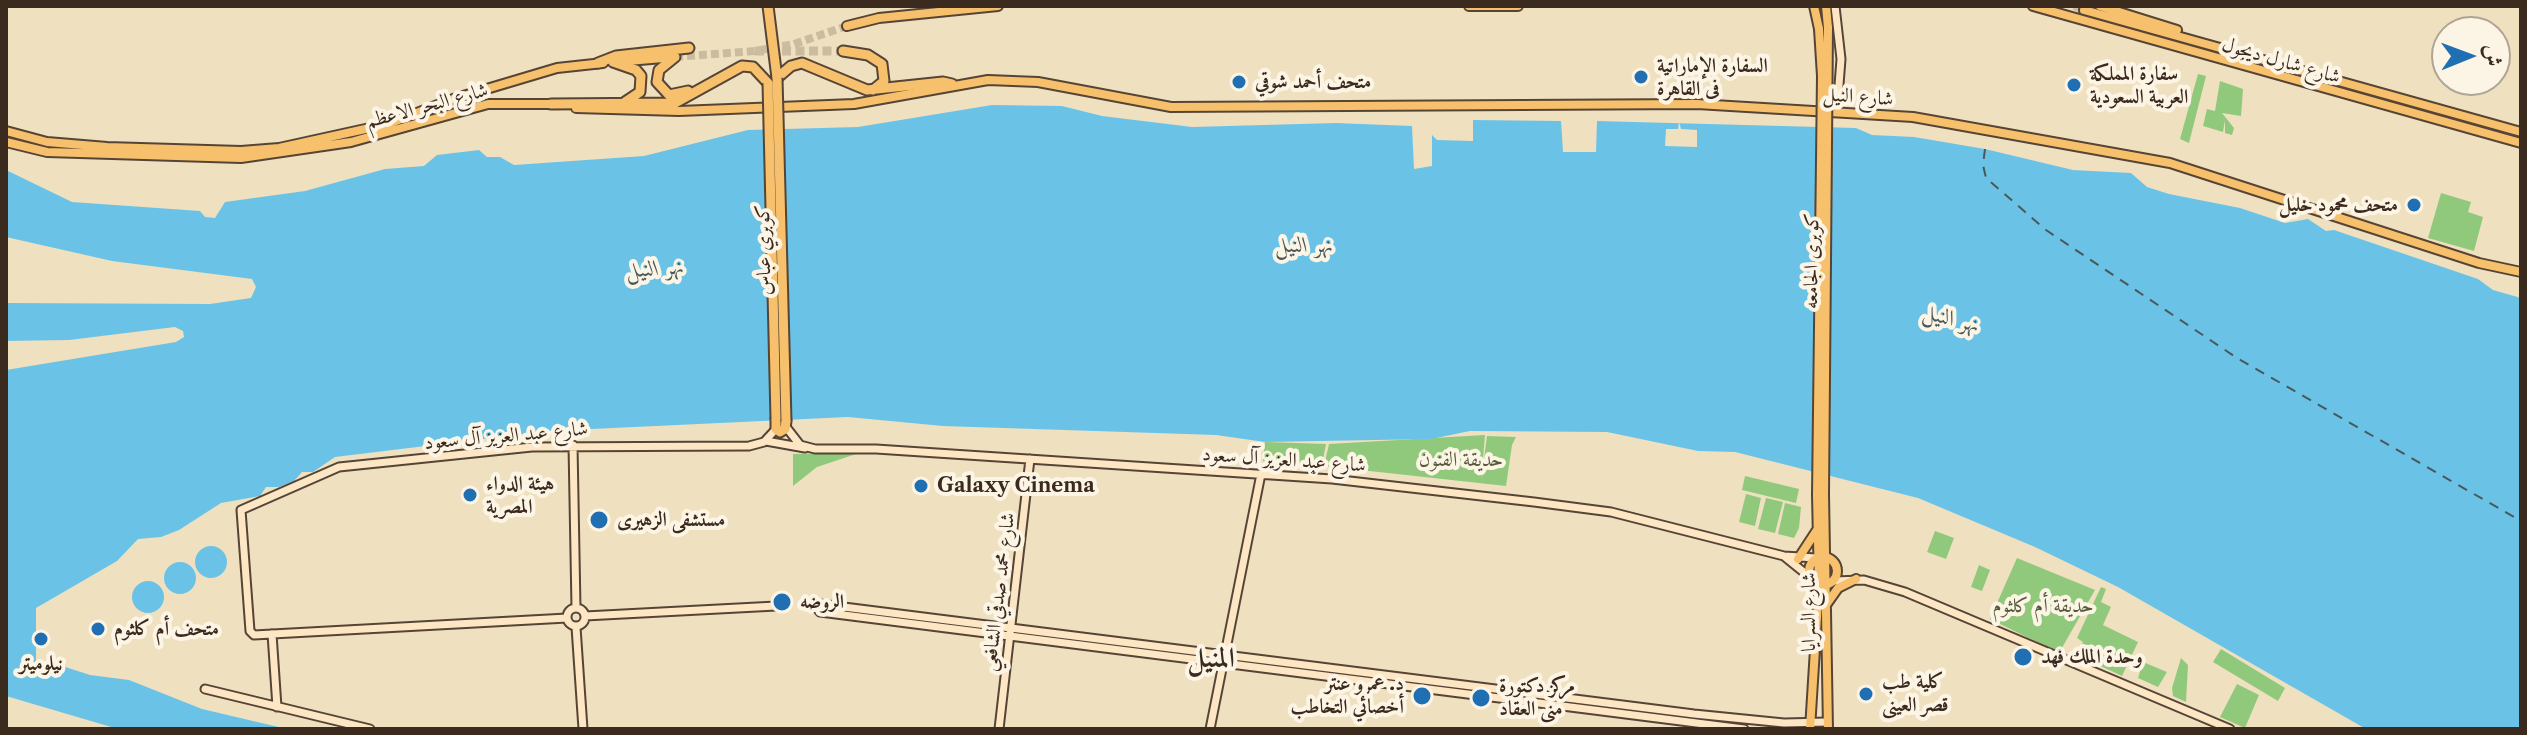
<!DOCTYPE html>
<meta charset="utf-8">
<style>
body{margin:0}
#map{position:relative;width:2527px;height:735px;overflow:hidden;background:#efe0c0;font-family:"Libre Caslon Text",Amiri,serif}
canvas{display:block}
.frame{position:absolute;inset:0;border:8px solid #3b2a1e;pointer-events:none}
.north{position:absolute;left:2431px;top:16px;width:80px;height:80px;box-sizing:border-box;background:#fcf5e5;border:2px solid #afa495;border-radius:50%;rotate:89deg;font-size:22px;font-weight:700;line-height:32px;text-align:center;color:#3b2a1e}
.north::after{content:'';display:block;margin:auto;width:28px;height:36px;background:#1f6fb2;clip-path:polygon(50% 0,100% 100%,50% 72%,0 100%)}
</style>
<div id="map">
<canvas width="2527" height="735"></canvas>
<div class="frame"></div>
<div class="north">ش</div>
</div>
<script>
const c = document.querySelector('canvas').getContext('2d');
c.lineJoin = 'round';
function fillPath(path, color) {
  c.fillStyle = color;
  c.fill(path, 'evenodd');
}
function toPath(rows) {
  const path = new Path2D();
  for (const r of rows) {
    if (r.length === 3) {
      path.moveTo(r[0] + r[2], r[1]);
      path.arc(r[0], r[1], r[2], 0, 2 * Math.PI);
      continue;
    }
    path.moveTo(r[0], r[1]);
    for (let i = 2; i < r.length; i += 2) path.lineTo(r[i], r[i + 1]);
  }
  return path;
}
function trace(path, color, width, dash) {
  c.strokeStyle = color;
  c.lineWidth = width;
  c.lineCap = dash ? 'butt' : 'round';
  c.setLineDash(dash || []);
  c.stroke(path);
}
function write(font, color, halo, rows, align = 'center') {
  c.font = font + ' "Libre Caslon Text",Amiri,serif';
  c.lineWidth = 8;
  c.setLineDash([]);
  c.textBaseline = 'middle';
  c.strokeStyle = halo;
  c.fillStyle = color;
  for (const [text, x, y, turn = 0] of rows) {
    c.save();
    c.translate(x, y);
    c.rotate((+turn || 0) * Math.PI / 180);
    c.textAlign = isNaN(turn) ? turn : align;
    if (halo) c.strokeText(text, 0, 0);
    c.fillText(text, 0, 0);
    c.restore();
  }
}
fillPath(toPath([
 [2198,74,2206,76,2189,143,2180,139],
 [2220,81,2243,89,2241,116,2222,113,2234,128,2232,135,2225,133,2225,120,2223,132,2203,126,2207,109,2215,111],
 [2441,193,2471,202,2468,212,2483,217,2474,251,2428,238],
 [1485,435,1481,481,1487,436,1516,437,1512,445,1506,486,1324,466,1329,444],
 [1265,442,1326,444,1322,465,1263,461],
 [862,452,817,467,793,486,793,454],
 [1745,476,1799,489,1796,503,1742,490],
 [1746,494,1761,498,1755,526,1739,522],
 [1766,498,1783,502,1775,533,1758,529],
 [1785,503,1801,507,1799,528,1794,538,1778,534],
 [1935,531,1954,538,1946,559,1927,552],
 [2017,558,2095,590,2059,653,1990,619],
 [1979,565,1990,570,1982,591,1971,587],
 [2101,587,2106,589,2101,602,2111,607,2103,625,2138,642,2122,676,2077,655,2083,642,2077,638],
 [2221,649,2285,688,2278,701,2213,662],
 [2181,658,2188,665,2186,702,2173,696,2172,688],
 [2143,662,2167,672,2158,687,2138,678],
 [2237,684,2259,695,2245,728,2220,717]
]), '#91c97c');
fillPath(toPath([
 [992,105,1062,106,1102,116,1192,127,1336,123,1412,126,1414,169,1432,166,1432,135,1437,140,1473,141,1473,120,1561,121,1563,152,1596,152,1597,121,1856,128,1872,135,1914,137,1985,149,2073,170,2131,173,2147,187,2169,194,2240,208,2285,223,2308,219,2326,231,2334,230,2478,279,2493,290,2521,298,2521,729,2366,729,2118,587,2035,547,1918,498,1735,452,1698,451,1607,432,1470,431,1431,439,1265,442,1216,435,943,426,848,417,549,431,335,457,313,472,302,472,294,481,279,487,266,487,260,496,221,503,179,530,161,537,138,539,117,561,36,608,36,666,47,667,50,662,90,675,129,680,202,709,287,729,118,729,6,696,6,370,176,342,184,337,183,331,175,327,69,340,6,341,6,303,210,304,251,298,256,287,252,279,112,261,6,237,6,170,72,202,200,211,205,217,215,218,225,202,305,191,385,169,424,166,437,155,479,150,487,157,500,157,514,165,644,156,748,130,858,127],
 [211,562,16],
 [180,578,16],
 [148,597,16]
]), '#6ac3e7');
fillPath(toPath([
 [1679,122,1681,129,1697,130,1697,147,1665,146,1666,129,1678,129],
 [1563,127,1566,127,1566,148,1593,148,1593,127,1596,127,1596,151,1563,151]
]), '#efe0c0');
trace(toPath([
 [1985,149,1983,165,1986,178,2046,230,2237,358,2521,521]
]), '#49585a', 2, [10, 8]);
trace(toPath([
 [2074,6,2084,10],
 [675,57,755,51,794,44,847,26]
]), '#cbbca0', 8, [8, 4]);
trace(toPath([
 [755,51,843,51]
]), '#cbbca0', 9, [9, 4.5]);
const secondary = toPath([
 [1835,6,1841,59,1837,111],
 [786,427,800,445,815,449,876,449,1332,479,1534,502,1611,512,1784,556,1816,558],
 [766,441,805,448],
 [573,445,576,608],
 [1785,557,1811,578],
 [1833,581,1864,580,1905,592,2230,729],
 [576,617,9],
 [585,616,776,606],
 [567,618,254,635,250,631,241,510,339,467,532,447,749,446,764,442,776,429],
 [576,627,583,729],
 [272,634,277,707],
 [205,689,370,729],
 [999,729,1030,459],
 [1210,729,1261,474],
 [1744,729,820,612,816,607,820,604,1694,714,1784,723,1827,722]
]);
const primary = toPath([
 [1469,6,1518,6],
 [1814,6,1819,29],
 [1826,6,1828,28],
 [2033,6,2521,143],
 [2100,6,2177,30],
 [2084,10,2521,132],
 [847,26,879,18,998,6],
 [616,62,675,57],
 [576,108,679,111,854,104,988,80,1038,82,1171,107,1697,104,1913,117,2170,163,2479,263,2521,272],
 [6,131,47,142,107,147,241,151,279,148,388,124,453,99,557,68,603,63],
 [6,142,47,152,241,158,351,142,488,104,555,104],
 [1824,494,1828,729],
 [1823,571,14],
 [1798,559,1817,530],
 [1826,605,1838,588,1856,579],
 [1810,729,1819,585,1817,495]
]);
const highway = toPath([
 [768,6,777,78],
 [843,51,868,55,882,64,884,81,873,90],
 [675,57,659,70,657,82,669,95,688,91],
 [613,62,636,70,641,76,640,92,625,102],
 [598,63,616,56,689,48],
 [777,78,791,66,802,63,867,90,943,82,952,84],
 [551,104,675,103,742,66,753,67,768,83],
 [776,419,776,429,780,432,785,429,786,421]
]);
trace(secondary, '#564536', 11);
trace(primary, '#564536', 12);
trace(highway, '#564536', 13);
trace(secondary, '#fce6c4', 7);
trace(primary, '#f7c06c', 8);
trace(highway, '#f7c06c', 9);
const primaryBridge = toPath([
 [1824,494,1828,28],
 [1817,495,1822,76,1819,29]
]);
const highwayBridge = toPath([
 [777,78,786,421],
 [768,83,776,419]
]);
trace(primaryBridge, '#564536', 12, []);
trace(highwayBridge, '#564536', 13, []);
trace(primaryBridge, '#f7c06c', 8);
trace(highwayBridge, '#f7c06c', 9);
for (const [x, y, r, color] of [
 [1641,77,8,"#1f6fb2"],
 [1239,82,8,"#1f6fb2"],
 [2074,85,8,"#1f6fb2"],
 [2414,205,8,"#1f6fb2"],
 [921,486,8,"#1f6fb2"],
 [470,495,8,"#1f6fb2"],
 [599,520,10,"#1f6fb2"],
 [782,602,10,"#1f6fb2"],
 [98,629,8,"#1f6fb2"],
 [41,639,8,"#1f6fb2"],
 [2023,657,10,"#1f6fb2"],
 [1866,694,8,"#1f6fb2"],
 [1422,696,10,"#1f6fb2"],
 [1481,698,10,"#1f6fb2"]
]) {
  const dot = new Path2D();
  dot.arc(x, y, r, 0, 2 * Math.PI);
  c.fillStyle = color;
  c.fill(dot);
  trace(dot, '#fcf5e5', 3);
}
write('20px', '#3b2a1e', '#fcf5e5', [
 ["شارع شارل ديجول",2281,61,16],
 ["شارع النيل",1858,97,4],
 ["شارع البحر الاعظم",427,106,-15],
 ["كوبري عباس",764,250,-91],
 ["كوبرى الجامعه",1812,261,-89],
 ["شارع عبد العزيز آل سعود",506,436,-5],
 ["شارع عبد العزيز آل سعود",1284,460,4],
 ["شارع محمد صدقي الشافعي",999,592,-83],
 ["شارع السرايا",1809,612,-90]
]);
write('bold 20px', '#3b2a1e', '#fcf5e5', [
 ["السفارة الإماراتية",1657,66],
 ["فى القاهرة",1657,89],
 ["سفارة المملكة",2090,74],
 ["العربية السعودية",2090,97],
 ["متحف أحمد شوقي",1255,82],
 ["متحف محمود خليل",2398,205,"right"],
 ["هيئة الدواء",486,484],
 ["المصرية",486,507],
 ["Galaxy Cinema",937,486],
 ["مستشفى الزهيرى",617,520],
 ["الروضه",800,602],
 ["متحف أم كلثوم",114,629],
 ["وحدة الملك فهد",2041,657],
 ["نيلوميتر",41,664,"center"],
 ["كلية طب",1882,682],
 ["قصر العينى",1882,705],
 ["د. عمرو عنتر",1404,684,"right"],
 ["أخصائي التخاطب",1404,707,"right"],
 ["مركز دكتورة",1499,686],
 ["منى العقاد",1499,709]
], 'left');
write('20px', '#555a3a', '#fcf5e5', [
 ["حديقة الفنون",1461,460],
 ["حديقة أم كلثوم",2043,606]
]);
write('italic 22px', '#49585a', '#fcf5e5', [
 ["نهر النيل",1304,246],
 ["نهر النيل",655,269,-4],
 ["نهر النيل",1951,319,14]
]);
write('bold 28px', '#3b2a1e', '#fcf5e5', [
 ["المنيل",1211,659]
]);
</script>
